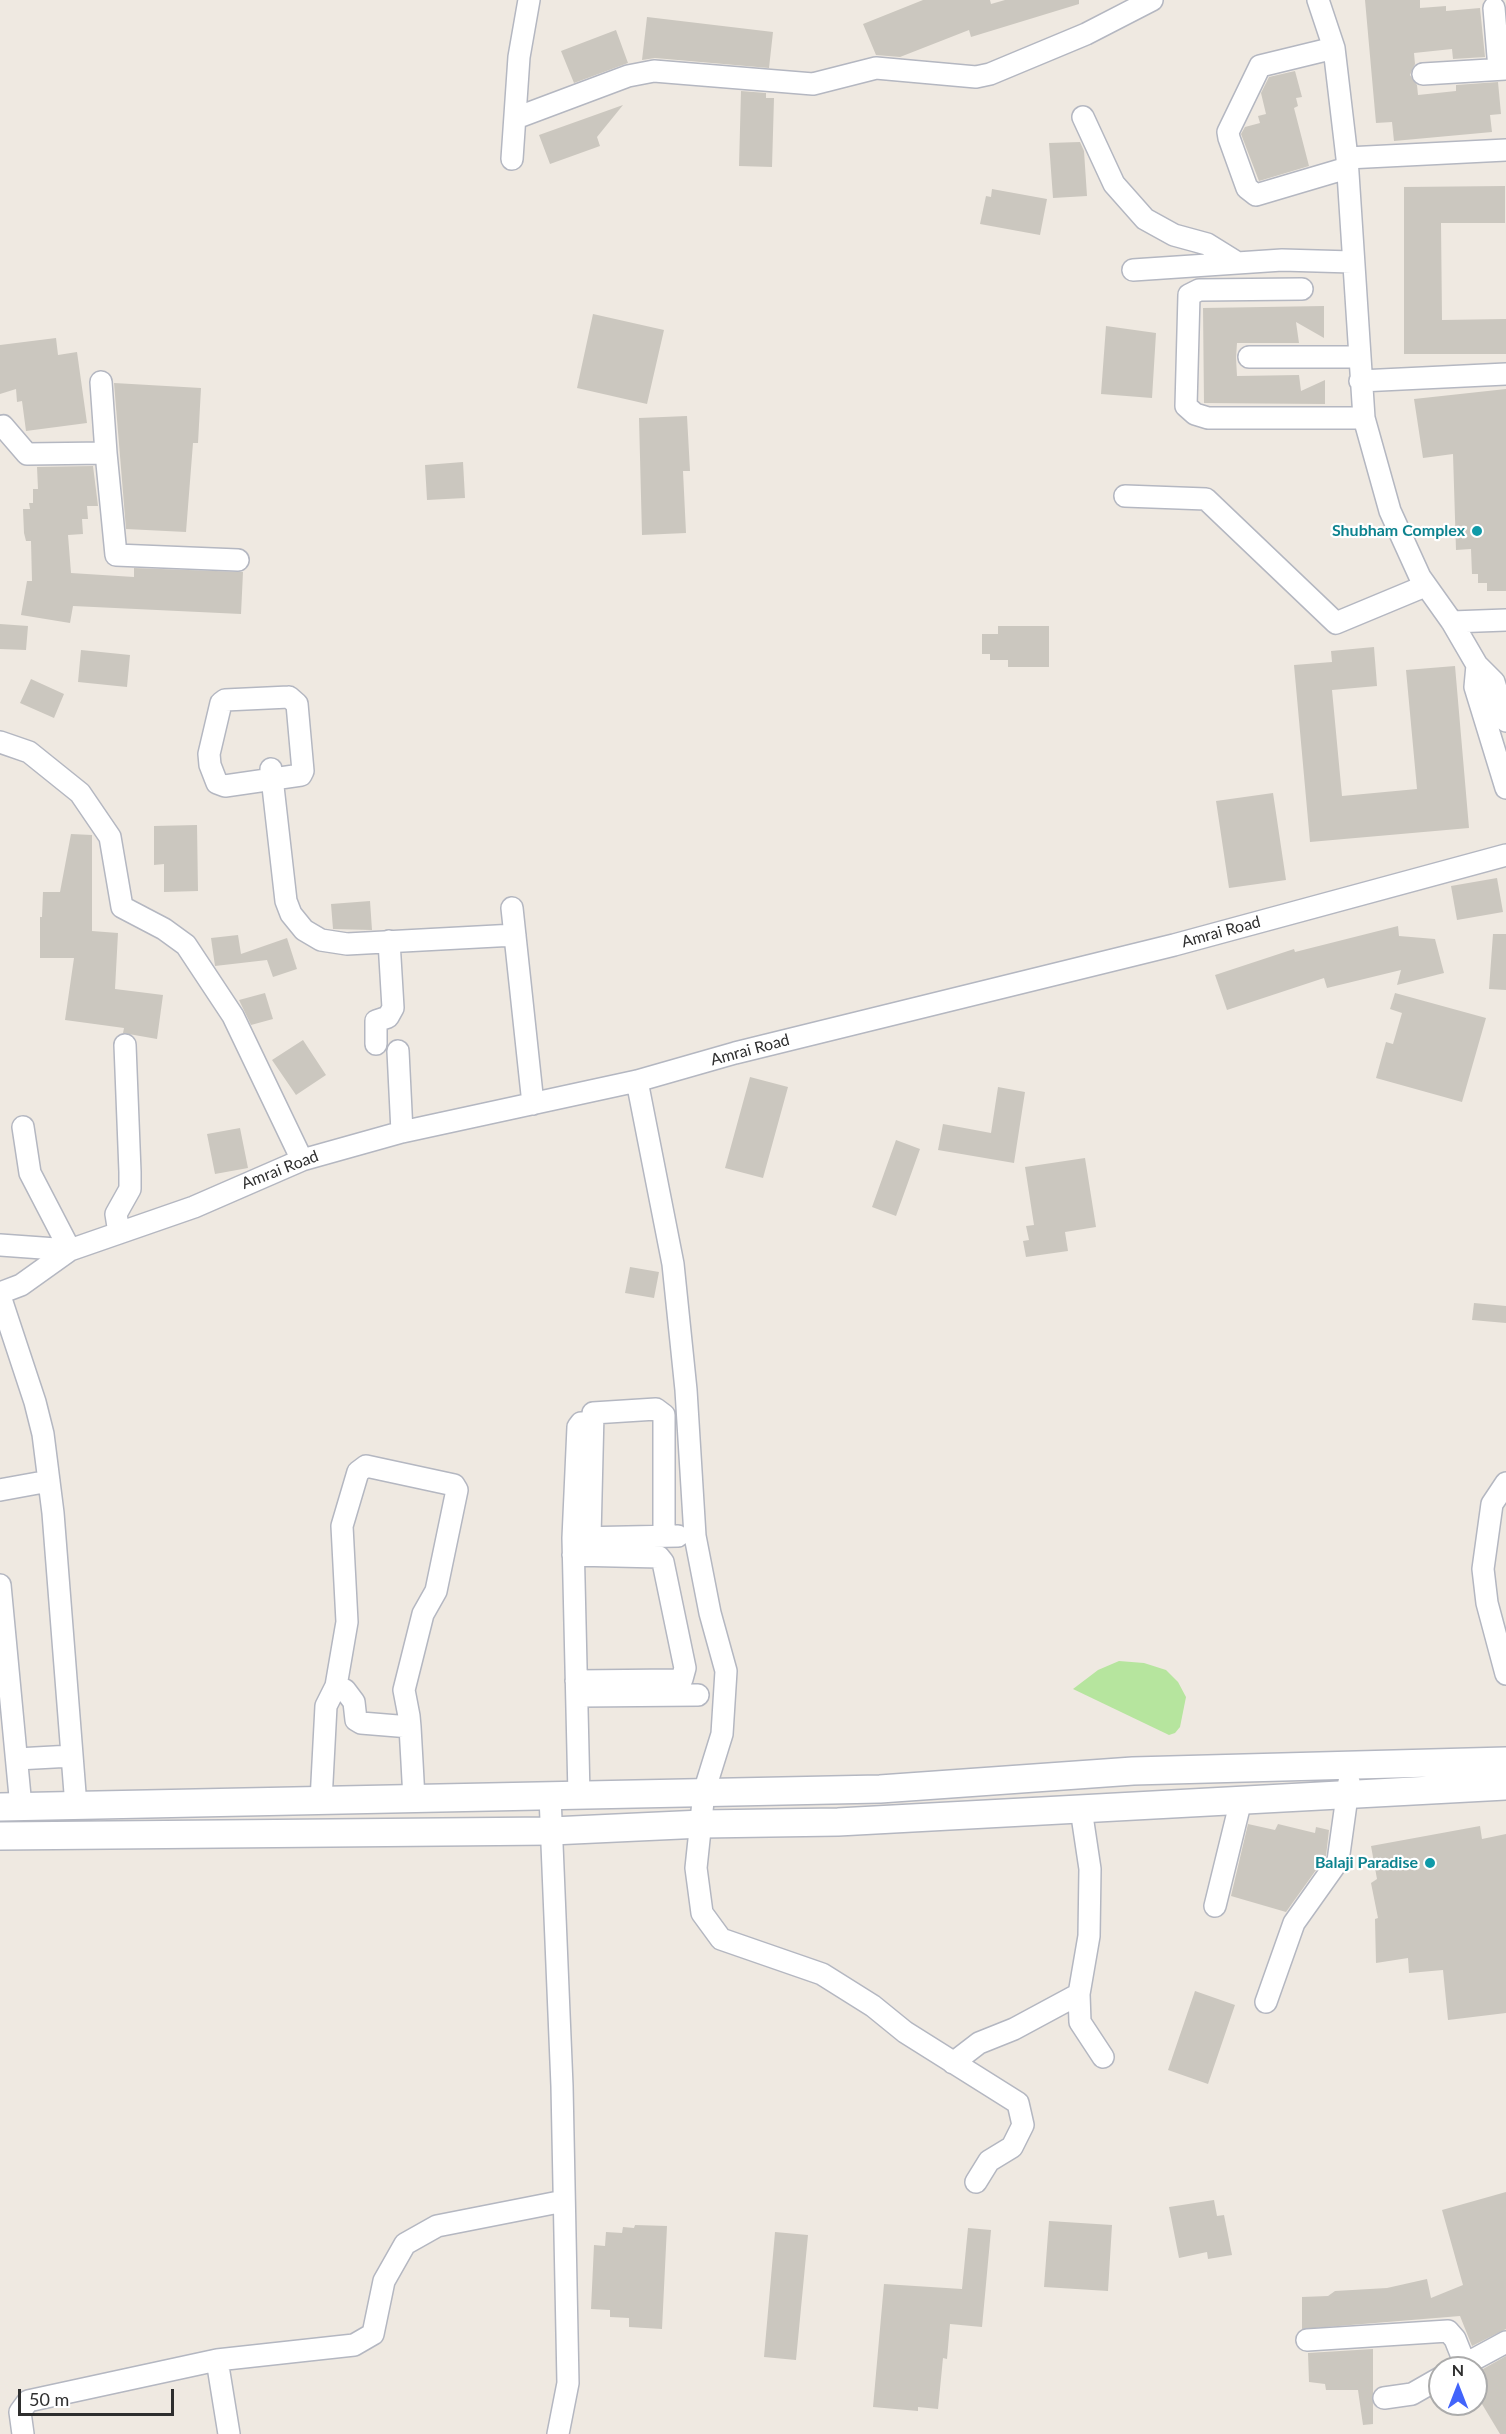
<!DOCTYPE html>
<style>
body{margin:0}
#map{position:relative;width:1506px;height:2434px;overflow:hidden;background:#efe9e1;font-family:Lato,sans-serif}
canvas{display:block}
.north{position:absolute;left:1428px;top:2356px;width:60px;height:60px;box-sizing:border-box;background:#fff;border:2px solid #ababab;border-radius:50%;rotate:0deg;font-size:16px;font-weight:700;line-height:24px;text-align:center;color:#2e2e2e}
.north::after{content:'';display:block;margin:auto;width:21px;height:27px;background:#4264fb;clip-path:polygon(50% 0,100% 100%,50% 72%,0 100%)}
.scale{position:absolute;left:18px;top:2389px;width:156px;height:27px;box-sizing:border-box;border:3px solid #2e2e2e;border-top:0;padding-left:8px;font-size:18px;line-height:21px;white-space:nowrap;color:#2e2e2e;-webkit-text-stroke:4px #fff;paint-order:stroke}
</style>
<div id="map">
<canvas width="1506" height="2434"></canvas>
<div class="north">N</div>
<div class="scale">50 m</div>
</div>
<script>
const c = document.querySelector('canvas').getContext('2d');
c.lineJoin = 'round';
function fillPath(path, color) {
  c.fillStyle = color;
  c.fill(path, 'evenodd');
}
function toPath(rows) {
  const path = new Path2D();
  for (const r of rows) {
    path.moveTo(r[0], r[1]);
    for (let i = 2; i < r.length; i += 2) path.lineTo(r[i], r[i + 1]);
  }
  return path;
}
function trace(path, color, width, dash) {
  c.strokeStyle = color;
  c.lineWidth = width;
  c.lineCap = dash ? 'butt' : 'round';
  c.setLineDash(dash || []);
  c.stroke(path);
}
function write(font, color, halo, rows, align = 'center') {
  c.font = font + ' Lato,sans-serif';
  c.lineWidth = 4.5;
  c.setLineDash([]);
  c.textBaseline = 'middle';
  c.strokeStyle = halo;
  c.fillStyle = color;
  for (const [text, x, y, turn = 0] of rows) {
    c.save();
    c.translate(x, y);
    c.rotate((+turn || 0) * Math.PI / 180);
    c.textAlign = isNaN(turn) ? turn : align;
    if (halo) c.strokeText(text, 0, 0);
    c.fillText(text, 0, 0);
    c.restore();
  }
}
fillPath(toPath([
 [1119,1661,1144,1663,1166,1670,1178,1682,1186,1697,1180,1727,1175,1733,1169,1735,1073,1689,1098,1670]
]), '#b6e59e');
fillPath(toPath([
 [923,0,990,0,991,4,1005,0,1079,0,1079,4,971,37,969,30,900,57,876,55,863,24],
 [1365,0,1420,0,1420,8,1446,6,1446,11,1480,8,1485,57,1453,59,1452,49,1414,53,1415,64,1410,75,1417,85,1418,95,1456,91,1456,85,1498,82,1501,114,1490,115,1492,132,1394,141,1392,122,1376,123],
 [647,17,773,32,769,68,655,58,642,60],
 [616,30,628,63,574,83,561,51],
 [1295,71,1302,97,1296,98,1298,106,1294,108,1309,166,1259,181,1241,134,1245,127,1260,123,1258,116,1266,114,1261,93,1269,77],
 [741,91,766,93,766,98,774,98,772,167,739,166],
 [623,105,597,137,600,146,550,164,539,135],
 [1080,142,1084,151,1087,196,1053,198,1049,143],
 [1505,186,1505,223,1441,223,1442,320,1506,319,1506,354,1404,354,1404,187],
 [992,189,1047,199,1040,235,980,224,986,196,991,197],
 [1324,306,1324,338,1296,322,1299,343,1237,343,1236,358,1237,376,1299,375,1301,391,1325,380,1325,404,1204,403,1203,308],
 [593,314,664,330,647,404,577,388],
 [1106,326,1156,333,1152,398,1101,394],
 [56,338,58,355,77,352,87,423,26,431,22,401,17,402,16,389,0,394,0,345],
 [114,383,201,388,198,443,193,443,186,532,126,529],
 [1506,389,1506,591,1487,591,1487,583,1478,583,1478,574,1472,574,1471,549,1456,550,1453,454,1423,458,1414,399],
 [687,416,690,471,683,471,686,533,642,535,639,418],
 [463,462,465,498,427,500,425,465],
 [93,466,98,506,87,506,88,519,82,519,83,534,68,535,71,573,134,577,134,568,243,572,241,614,73,606,70,623,21,615,27,581,32,581,31,541,26,541,24,533,23,509,30,509,29,503,33,503,33,489,38,489,37,467],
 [0,624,28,626,26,650,0,649],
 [998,626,1049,626,1049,667,1008,667,1008,660,990,660,990,654,982,654,982,634,998,634],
 [1374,647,1377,686,1332,690,1342,796,1417,789,1406,670,1455,666,1469,828,1310,842,1294,665,1332,662,1331,651],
 [81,650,130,655,127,687,78,682],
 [31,679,64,694,54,718,20,703],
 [1273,793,1286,880,1229,888,1216,801],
 [197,825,198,891,164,892,164,864,154,865,154,826],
 [71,834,92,835,92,931,118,933,115,989,163,995,157,1039,123,1033,124,1028,65,1020,74,958,40,958,40,917,42,917,43,892,60,892],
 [1497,878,1503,912,1457,920,1451,886],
 [370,901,372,930,333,929,331,904],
 [1398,926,1399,936,1435,939,1444,973,1397,985,1401,970,1327,988,1324,978,1227,1010,1215,975,1294,949,1295,952],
 [1493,934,1506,934,1506,990,1489,989],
 [238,935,241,954,287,938,297,969,273,977,267,960,215,966,211,938],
 [265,993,273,1019,251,1025,239,1000],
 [1395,993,1486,1018,1462,1102,1376,1078,1386,1042,1393,1044,1402,1013,1390,1009],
 [303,1040,326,1075,296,1095,272,1060],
 [750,1077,788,1087,763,1178,725,1168],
 [998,1087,1025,1092,1014,1163,938,1150,943,1124,991,1133],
 [240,1128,248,1168,215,1174,207,1134],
 [896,1140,920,1149,896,1216,872,1207],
 [1085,1158,1096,1227,1065,1232,1068,1251,1026,1257,1023,1241,1029,1240,1026,1226,1034,1225,1025,1167],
 [630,1267,659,1272,654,1298,625,1293],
 [1474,1303,1506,1306,1506,1323,1472,1320],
 [1248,1824,1275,1830,1278,1824,1315,1833,1316,1827,1329,1830,1326,1856,1286,1912,1231,1896],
 [1480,1826,1482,1839,1506,1834,1506,2013,1448,2020,1443,1970,1409,1973,1408,1958,1376,1963,1375,1919,1378,1918,1371,1883,1377,1879,1371,1846],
 [1195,1991,1235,2005,1208,2084,1168,2070],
 [1506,2192,1506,2329,1472,2346,1460,2316,1302,2329,1302,2297,1328,2296,1335,2291,1387,2288,1427,2279,1431,2298,1463,2285,1442,2210],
 [1214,2200,1217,2216,1224,2215,1232,2255,1208,2259,1207,2252,1179,2258,1169,2207],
 [1049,2221,1112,2225,1108,2291,1044,2287],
 [635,2225,667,2226,662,2329,629,2327,629,2318,610,2317,610,2310,591,2309,594,2245,605,2246,606,2232,622,2233,623,2227,634,2228],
 [968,2228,991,2230,982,2327,950,2324,947,2359,943,2358,938,2409,918,2407,918,2411,873,2407,884,2284,962,2289],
 [775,2232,808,2235,796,2360,764,2357],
 [1373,2349,1373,2424,1363,2425,1358,2390,1326,2390,1325,2384,1309,2382,1308,2353],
 [1506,2356,1506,2434,1500,2434,1476,2394,1476,2373]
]), '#cbc7bf');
const minor = toPath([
 [1318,0,1334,48,1347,158,1364,418,1390,511,1420,577,1452,622,1477,665,1494,682,1506,721],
 [1494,8,1499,69],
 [1334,48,1260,66,1228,132,1229,138,1247,188,1256,195,1347,168],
 [1423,74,1506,69],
 [1083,117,1114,184,1145,219,1174,235,1207,244,1236,262],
 [516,118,628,76,654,71,813,84,876,68,976,77,990,74,1086,34,1152,0],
 [1347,158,1506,150],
 [512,159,519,57,529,0],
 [1133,270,1282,260,1352,262],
 [1302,289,1199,290,1189,295,1186,406,1195,414,1208,418,1364,418],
 [1249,357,1359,357],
 [1360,381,1506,374],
 [101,382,106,453],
 [0,427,3,426,27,454,106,453,116,555,238,560],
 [1125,496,1206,499,1336,623,1425,586],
 [1452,622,1506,620],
 [1477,665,1475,687,1506,788],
 [289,697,297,704,303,771,301,775,225,786,217,783,210,765,209,754,221,703,225,700,289,697],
 [0,742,29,752,80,793,110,837,122,907,164,929,186,945,233,1016,302,1160],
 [271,769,286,901,291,914,304,930,321,940,347,944,515,935],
 [512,908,533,1104],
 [376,1044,376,1021,388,1017,393,1008,389,941],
 [398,1051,402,1132],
 [637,1081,673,1264,686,1390,695,1536,710,1613,726,1671,722,1734,704,1792,696,1868,702,1913,721,1939,822,1974,873,2006,905,2032,1018,2103,1023,2125,1012,2147,989,2161,976,2182],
 [23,1127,30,1173,70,1250],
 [119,1233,116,1214,130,1189,130,1172,125,1045],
 [0,1245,70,1250,194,1207,302,1160,402,1132,637,1081,735,1053,1174,945,1506,855],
 [0,1293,21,1285,70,1250],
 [0,1296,35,1402,43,1434,53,1513,76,1806],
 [1506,1483,1492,1504,1483,1569,1487,1603,1506,1674],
 [0,1490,49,1481],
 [590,1537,593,1413,656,1409,664,1415,664,1536],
 [577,1538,678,1536],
 [573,1555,659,1557,663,1562,685,1668,682,1679,676,1680,576,1681],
 [0,1585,21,1807],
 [580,1696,698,1695],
 [410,1727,361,1723,356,1720,354,1702,345,1690,336,1686,347,1622,342,1526,358,1472,366,1466,454,1485,457,1490,436,1591,423,1614,404,1690,409,1716,410,1727,412,1762,414,1799],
 [17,1759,72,1756],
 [579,1795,573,1538,578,1427,581,1423,591,1423],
 [550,1796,562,2086,568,2383,558,2434],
 [321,1801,326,1706,336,1686],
 [1081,1809,1090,1869,1089,1936,1079,1994,1080,2022,1103,2057],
 [1215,1906,1241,1800],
 [1266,2002,1294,1923,1338,1861,1349,1782],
 [953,2063,979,2043,1014,2029,1079,1994],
 [1307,2340,1448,2331,1455,2339,1465,2364],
 [217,2360,354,2345,373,2334,384,2281,405,2244,437,2226,564,2201],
 [1458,2368,1506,2342],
 [1384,2398,1412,2394,1440,2378],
 [23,2434,20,2412,28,2401,217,2360,229,2434]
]);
const tertiary = toPath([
 [0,1807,880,1789,1133,1771,1506,1761],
 [0,1836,552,1831,702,1824,838,1822,1506,1786]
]);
trace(minor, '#b4b7c1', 24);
trace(tertiary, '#b4b7c1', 30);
trace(minor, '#fff', 21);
trace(tertiary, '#fff', 27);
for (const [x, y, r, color] of [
 [1477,531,6,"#0f9aa8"],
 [1430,1863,6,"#0f9aa8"]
]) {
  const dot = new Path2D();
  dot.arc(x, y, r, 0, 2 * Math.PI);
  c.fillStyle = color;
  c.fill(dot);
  trace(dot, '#fff', 2);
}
write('bold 16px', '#0d838f', '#fff', [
 ["Shubham Complex",1465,531],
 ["Balaji Paradise",1418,1863]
], 'right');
write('16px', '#2e2e2e', '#fff', [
 ["Amrai Road",1221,932,-15],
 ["Amrai Road",750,1050,-15],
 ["Amrai Road",280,1170,-21]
]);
</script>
